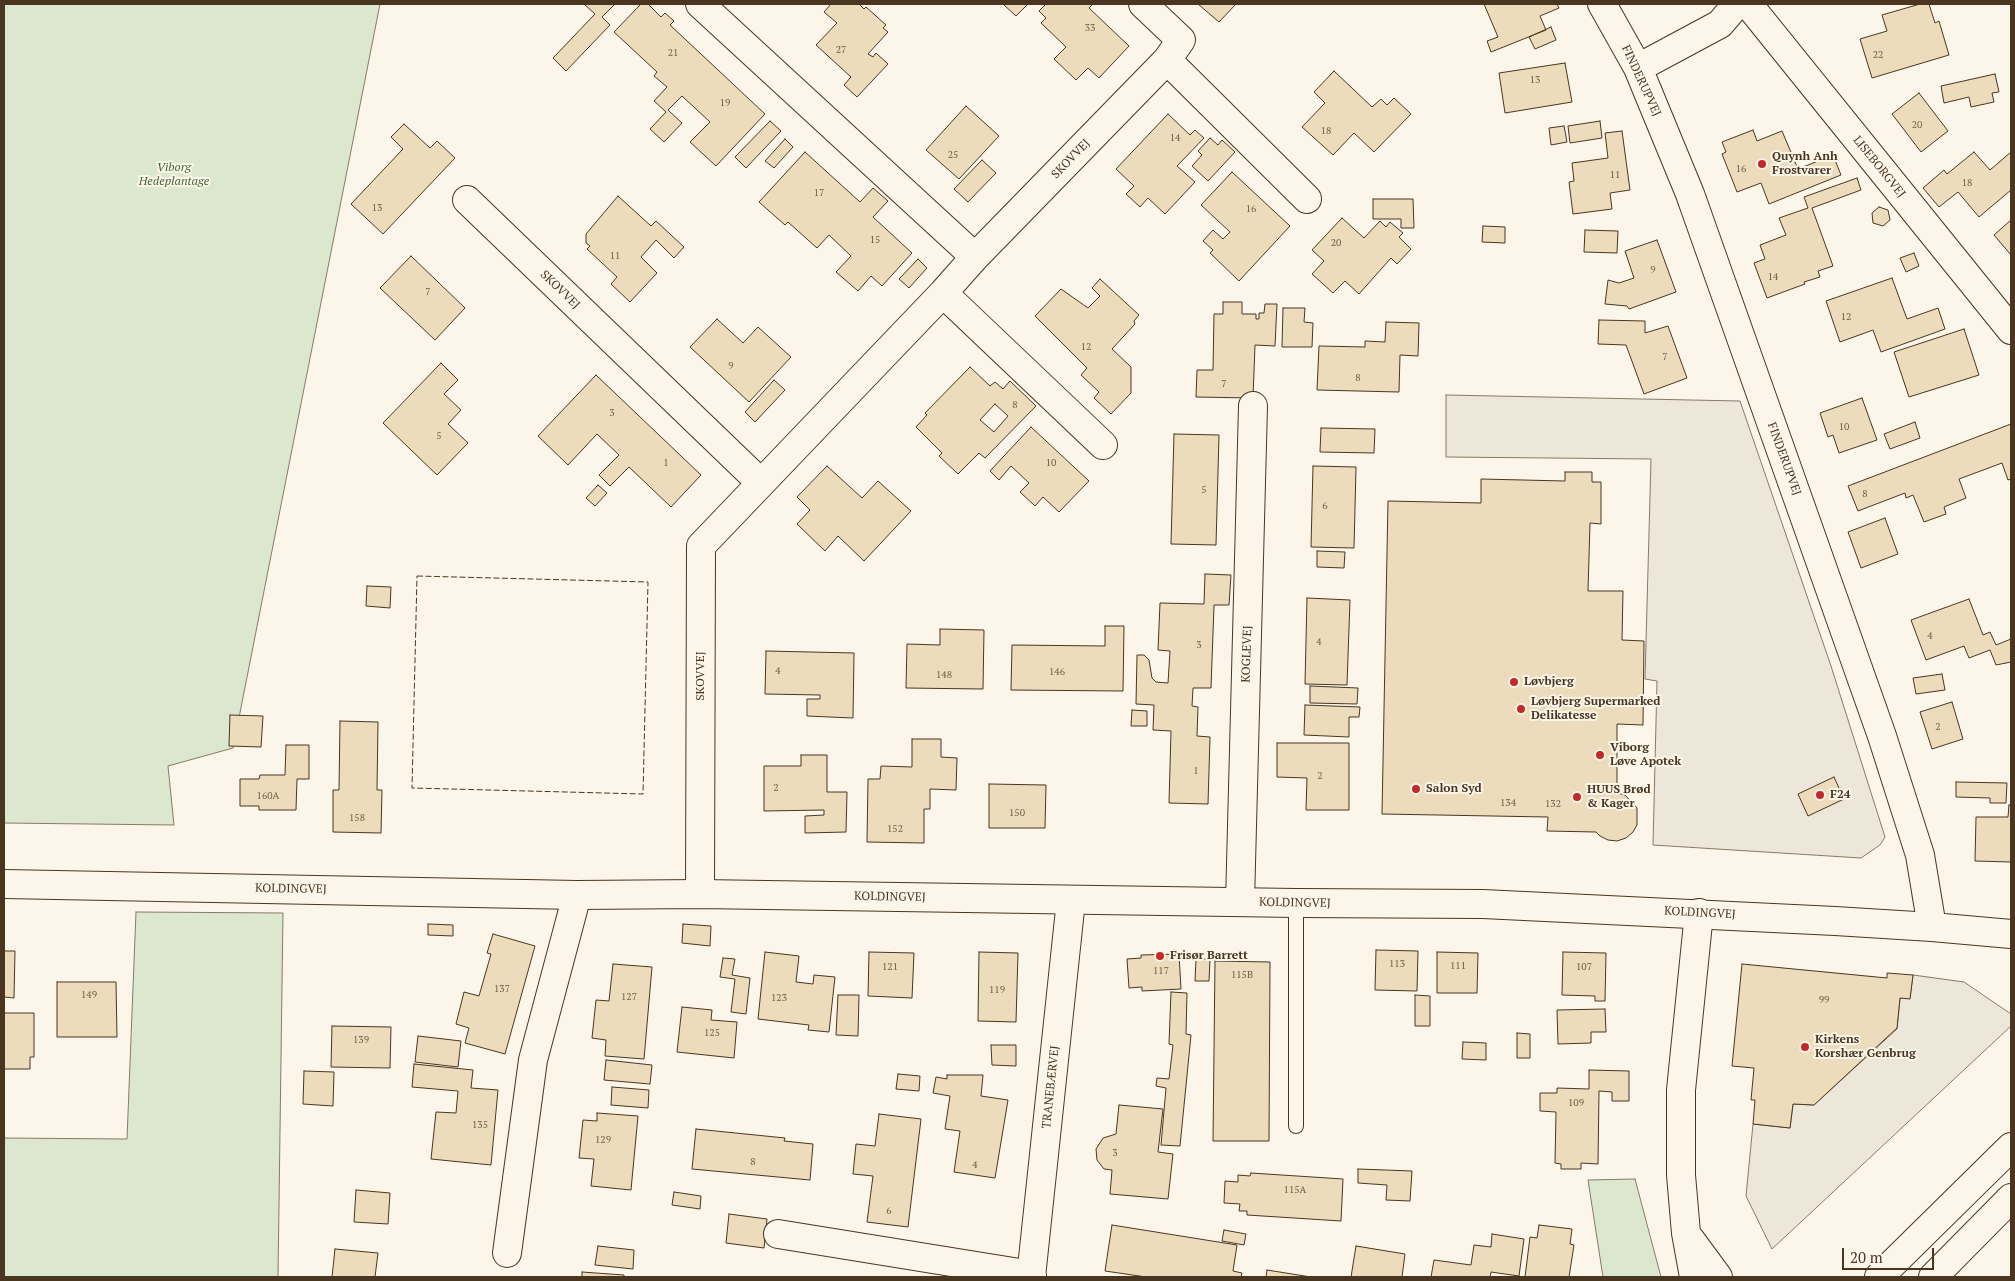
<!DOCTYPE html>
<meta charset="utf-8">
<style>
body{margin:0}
#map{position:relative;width:2015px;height:1281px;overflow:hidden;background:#fbf6e9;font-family:"PT Serif",serif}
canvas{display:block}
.frame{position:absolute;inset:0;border:5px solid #4a3520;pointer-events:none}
.scale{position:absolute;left:1842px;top:1248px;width:92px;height:22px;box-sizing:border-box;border:2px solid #4a3520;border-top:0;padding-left:6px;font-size:15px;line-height:18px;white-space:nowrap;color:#4a3520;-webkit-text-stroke:4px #fbf6e9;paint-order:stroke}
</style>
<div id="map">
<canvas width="2015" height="1281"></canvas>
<div class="frame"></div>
<div class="scale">20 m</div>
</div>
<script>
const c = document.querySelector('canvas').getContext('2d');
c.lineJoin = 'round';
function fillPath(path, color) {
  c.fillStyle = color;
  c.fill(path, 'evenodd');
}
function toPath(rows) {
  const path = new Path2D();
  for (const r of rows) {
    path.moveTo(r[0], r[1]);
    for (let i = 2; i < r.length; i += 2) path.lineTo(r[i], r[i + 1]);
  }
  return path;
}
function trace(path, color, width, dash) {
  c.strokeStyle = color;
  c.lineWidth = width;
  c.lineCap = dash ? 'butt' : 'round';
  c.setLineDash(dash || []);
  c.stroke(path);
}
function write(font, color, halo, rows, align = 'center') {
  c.font = font + ' "PT Serif",serif';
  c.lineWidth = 4;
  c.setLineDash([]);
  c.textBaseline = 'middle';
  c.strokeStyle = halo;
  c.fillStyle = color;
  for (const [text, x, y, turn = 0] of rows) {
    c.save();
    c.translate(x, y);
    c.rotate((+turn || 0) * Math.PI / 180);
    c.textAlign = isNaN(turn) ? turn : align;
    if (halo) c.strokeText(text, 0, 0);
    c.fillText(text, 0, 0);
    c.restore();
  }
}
const green = toPath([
 [4,4,380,4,233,748,168,766,174,825,4,823,4,4],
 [136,912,283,913,278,1277,4,1277,4,1138,127,1139,136,912],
 [1635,1179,1661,1277,1603,1277,1588,1180,1635,1179]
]);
fillPath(green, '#dce7d0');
trace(green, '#887966', 1);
const parking = toPath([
 [1446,395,1740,401,1831,666,1885,837,1880,845,1861,858,1653,845,1657,681,1645,679,1651,459,1446,457,1446,395],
 [1913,975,1964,982,2011,1014,2011,1026,1772,1249,1746,1196,1753,1124,1790,1128,1793,1104,1814,1105,1897,1029,1900,998,1910,998,1913,975]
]);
fillPath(parking, '#ede7d9');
trace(parking, '#887966', 1);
const building = toPath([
 [584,4,615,4,602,17,610,25,566,71,553,58,595,14,584,4],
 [641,4,648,4,661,17,665,13,674,21,670,25,765,114,716,166,690,142,710,122,682,96,668,110,682,123,664,142,650,129,666,112,654,101,667,87,654,76,657,72,614,32,641,4],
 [831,4,859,4,864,9,866,7,886,25,883,28,888,32,868,54,873,57,876,53,888,64,857,97,844,85,851,77,816,45,837,23,824,12,831,4],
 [1006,4,1028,4,1016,16,1004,5,1006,4],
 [1046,4,1093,4,1089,8,1129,46,1099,78,1088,68,1076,80,1054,59,1066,47,1041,23,1046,18,1039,11,1046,4],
 [1198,4,1236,4,1219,22,1198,4],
 [1484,4,1557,4,1559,8,1540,16,1546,30,1491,52,1487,41,1498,37,1484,4],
 [1920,4,1929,4,1935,23,1939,21,1949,55,1872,78,1860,39,1887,31,1882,15,1920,4],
 [1551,27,1556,40,1535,49,1529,37,1551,27],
 [1565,63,1572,102,1505,113,1499,73,1565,63],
 [1334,71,1372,107,1381,99,1387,105,1394,98,1411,114,1374,152,1354,133,1333,155,1302,127,1325,103,1314,92,1334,71],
 [1995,74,1999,92,1992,93,1994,102,1971,107,1969,97,1944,103,1941,86,1995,74],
 [1919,93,1948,131,1921,152,1892,114,1919,93],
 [966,106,999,136,959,179,926,150,966,106],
 [1168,114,1190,135,1195,130,1204,138,1177,166,1195,182,1165,214,1148,198,1140,207,1126,194,1134,186,1116,169,1168,114],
 [770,121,781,131,746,168,735,157,770,121],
 [1600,121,1602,138,1570,143,1568,126,1600,121],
 [404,124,430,148,437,141,455,158,383,234,351,204,403,149,391,137,404,124],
 [1564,126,1567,142,1551,145,1549,128,1564,126],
 [1753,130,1757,141,1782,131,1798,169,1833,155,1841,175,1769,204,1761,183,1737,192,1722,154,1726,152,1722,142,1753,130],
 [1622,131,1630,190,1610,193,1612,209,1573,214,1569,182,1574,181,1572,163,1608,158,1605,133,1622,131],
 [1210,138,1218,145,1222,140,1235,152,1208,181,1192,166,1202,155,1198,151,1210,138],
 [785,139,793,147,774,168,765,161,785,139],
 [805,152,860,202,873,188,888,201,873,217,912,253,882,286,871,276,858,291,836,272,851,256,829,235,817,248,788,222,785,225,759,202,805,152],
 [1974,152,1990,170,2011,152,2011,190,1979,217,1958,192,1939,207,1923,188,1944,170,1947,174,1974,152],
 [982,160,996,173,968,202,954,189,982,160],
 [1232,172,1290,226,1239,281,1210,253,1213,250,1203,241,1213,230,1223,239,1230,232,1201,205,1232,172],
 [1857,178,1861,190,1812,208,1833,266,1818,271,1820,277,1804,282,1805,284,1767,298,1754,263,1765,259,1760,245,1786,235,1779,218,1808,208,1804,197,1857,178],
 [618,196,651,226,656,221,684,247,674,258,656,240,641,257,657,273,630,302,611,284,617,277,587,249,590,246,586,243,586,234,618,196],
 [1373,199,1413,199,1414,228,1401,228,1401,219,1373,219,1373,199],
 [1879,207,1888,210,1890,220,1883,226,1873,223,1872,213,1879,207],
 [1342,218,1364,238,1380,221,1386,227,1390,222,1403,233,1399,237,1411,249,1397,264,1391,258,1359,294,1345,281,1333,293,1312,274,1324,261,1312,250,1342,218],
 [2011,220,2011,255,1994,235,2011,220],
 [1483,226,1505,227,1505,243,1482,242,1483,226],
 [1585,230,1618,231,1617,253,1584,252,1585,230],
 [1657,240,1676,292,1629,309,1627,306,1605,304,1608,280,1619,283,1634,278,1625,251,1657,240],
 [1914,253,1919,266,1906,272,1900,258,1914,253],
 [411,256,465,308,435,340,380,288,411,256],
 [918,259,927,268,909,288,899,279,918,259],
 [1892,278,1907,319,1938,308,1945,329,1881,352,1873,330,1840,342,1826,301,1892,278],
 [1100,279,1139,315,1134,321,1135,324,1112,349,1131,367,1131,393,1111,414,1094,398,1099,392,1081,375,1087,368,1035,316,1061,289,1088,308,1100,296,1092,288,1100,279],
 [1223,302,1242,302,1242,314,1256,314,1256,319,1259,319,1259,313,1264,313,1265,304,1277,304,1275,346,1255,345,1253,398,1196,397,1197,370,1213,370,1214,314,1223,314,1223,302],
 [1283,308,1305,308,1304,322,1313,323,1312,347,1282,347,1283,308],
 [717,319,743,343,758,327,791,357,749,402,690,347,717,319],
 [1599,320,1645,321,1645,333,1668,326,1687,378,1644,394,1626,345,1598,344,1599,320],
 [1386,322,1419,323,1418,356,1400,355,1399,392,1317,390,1319,346,1365,347,1365,341,1385,342,1386,322],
 [1964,329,1979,375,1909,397,1894,352,1964,329],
 [441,363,458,380,444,394,461,410,448,424,468,443,437,475,383,423,441,363],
 [970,367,990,386,995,382,1003,389,1010,381,1036,406,985,458,979,453,958,474,939,456,942,453,916,427,927,415,925,413,970,367],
 [995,404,1008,416,994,432,980,420,995,404],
 [596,375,701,475,671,507,629,467,610,486,599,475,619,455,597,434,568,465,538,436,596,375],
 [774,380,785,390,755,422,745,412,774,380],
 [1862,398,1877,440,1839,453,1833,435,1828,437,1820,413,1862,398],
 [1915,422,1920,438,1890,449,1884,434,1915,422],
 [2011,424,2011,479,2008,480,2002,463,1959,479,1966,498,1944,507,1946,514,1924,522,1913,495,1906,498,1905,493,1858,511,1848,486,2011,424],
 [1031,427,1089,481,1059,512,1043,497,1035,506,1020,492,1029,483,1011,466,999,480,990,471,1031,427],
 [1321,428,1375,429,1374,453,1320,452,1321,428],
 [1174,434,1219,435,1216,545,1171,544,1174,434],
 [827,466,862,498,878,481,911,511,864,561,838,536,825,551,797,524,810,510,797,497,827,466],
 [1313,466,1356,467,1354,548,1311,547,1313,466],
 [1565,472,1592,472,1592,482,1601,482,1601,524,1590,523,1588,591,1623,591,1622,640,1644,641,1643,725,1617,724,1617,793,1625,795,1637,808,1637,825,1633,832,1626,838,1617,841,1608,840,1600,836,1596,832,1547,831,1548,817,1382,814,1388,501,1481,503,1481,479,1565,481,1565,472],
 [598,485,607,493,595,506,586,498,598,485],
 [1885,518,1898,554,1861,568,1848,532,1885,518],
 [1317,551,1345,552,1344,568,1317,567,1317,551],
 [1205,574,1231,575,1229,605,1214,605,1211,688,1193,688,1192,706,1198,707,1197,736,1210,737,1208,804,1169,803,1171,731,1153,730,1154,705,1136,704,1137,655,1144,655,1149,660,1152,678,1156,682,1168,683,1170,651,1158,650,1160,603,1204,604,1205,574],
 [367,586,391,587,390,608,366,606,367,586],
 [1307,598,1350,600,1347,685,1305,684,1307,598],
 [1969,599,1983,635,1990,632,1996,645,2011,639,2011,662,1996,665,1990,650,1969,658,1964,646,1926,660,1911,620,1969,599],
 [1105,626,1124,626,1123,691,1011,690,1012,645,1105,646,1105,626],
 [940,629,984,630,983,689,906,688,907,644,940,645,940,629],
 [766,651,854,653,853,718,807,716,807,699,820,699,820,695,765,694,766,651],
 [1942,674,1945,690,1916,694,1913,678,1942,674],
 [1310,686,1358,688,1357,704,1310,703,1310,686],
 [1952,702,1963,739,1932,749,1920,712,1952,702],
 [1305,705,1360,707,1359,717,1349,717,1349,737,1304,735,1305,705],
 [1132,710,1147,711,1147,726,1131,726,1132,710],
 [230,715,263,716,261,747,229,746,230,715],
 [340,721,378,722,377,790,382,790,381,833,333,832,333,790,339,790,340,721],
 [912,739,941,739,941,757,957,758,956,790,930,789,930,809,924,809,924,843,867,842,868,779,880,779,881,766,912,767,912,739],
 [1277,743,1349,743,1349,810,1306,810,1307,778,1277,777,1277,743],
 [286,745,309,745,309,779,297,779,296,810,259,810,259,806,240,806,240,779,259,779,260,775,285,775,286,745],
 [801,755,827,755,827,792,847,792,846,832,805,833,805,816,824,815,824,810,764,811,764,766,801,766,801,755],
 [1834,777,1844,799,1808,816,1798,794,1834,777],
 [1956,782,2007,783,2006,803,1990,803,1990,798,1956,797,1956,782],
 [989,784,1046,785,1045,828,989,828,989,784],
 [2009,805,2011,805,2011,862,1975,861,1976,817,2008,817,2009,805],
 [428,924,453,925,453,936,428,935,428,924],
 [683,924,711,926,710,946,682,943,683,924],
 [493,934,535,946,505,1054,465,1043,469,1028,456,1024,464,992,479,996,491,954,487,953,493,934],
 [1376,950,1418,951,1417,991,1375,990,1376,950],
 [4,951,15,951,14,998,4,997,4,951],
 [765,952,799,956,796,982,813,984,814,975,835,977,829,1032,808,1030,809,1025,758,1019,765,952],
 [869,952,914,953,912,998,868,996,869,952],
 [979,952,1018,953,1016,1022,978,1021,979,952],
 [1437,952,1478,953,1477,993,1437,993,1437,952],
 [1563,952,1606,953,1605,1001,1595,1001,1595,996,1562,995,1563,952],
 [1179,954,1181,989,1142,991,1142,987,1129,988,1127,959,1141,958,1141,955,1179,954],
 [723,958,735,959,732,975,750,978,746,1014,731,1012,735,979,720,977,723,958],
 [1196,959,1210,959,1209,981,1195,981,1196,959],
 [1215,961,1270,962,1269,1141,1213,1141,1215,961],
 [613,964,652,967,644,1059,605,1056,606,1040,592,1038,596,1000,609,1001,613,964],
 [1742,964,1887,978,1887,973,1913,975,1910,999,1900,998,1897,1028,1814,1105,1793,1104,1790,1128,1753,1124,1755,1100,1751,1100,1754,1068,1732,1066,1742,964],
 [57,982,116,982,117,1037,57,1037,57,982],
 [1171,992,1187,993,1186,1034,1191,1035,1180,1146,1161,1145,1166,1088,1156,1086,1157,1078,1169,1079,1173,1045,1169,1044,1171,992],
 [838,995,859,995,858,1036,836,1035,838,995],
 [1415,995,1430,996,1430,1026,1415,1026,1415,995],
 [682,1007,712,1010,711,1020,737,1022,734,1058,677,1052,682,1007],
 [1605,1009,1606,1032,1591,1032,1591,1043,1558,1044,1557,1010,1605,1009],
 [4,1013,34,1013,34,1057,30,1057,30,1069,4,1069,4,1013],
 [332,1026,391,1027,390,1068,331,1067,332,1026],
 [1517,1033,1530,1034,1530,1058,1517,1058,1517,1033],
 [418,1036,461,1041,458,1067,415,1062,418,1036],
 [1463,1042,1486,1043,1486,1060,1462,1059,1463,1042],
 [991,1045,1016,1045,1016,1066,992,1065,991,1045],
 [606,1060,652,1065,650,1084,604,1080,606,1060],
 [414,1064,473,1070,471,1088,498,1090,491,1165,431,1159,436,1112,456,1113,458,1091,412,1087,414,1064],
 [1589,1070,1629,1071,1629,1101,1612,1101,1612,1092,1599,1091,1598,1164,1581,1163,1581,1169,1561,1169,1561,1164,1555,1163,1556,1112,1540,1111,1540,1093,1557,1093,1557,1088,1589,1089,1589,1070],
 [304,1071,334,1072,333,1106,303,1104,304,1071],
 [898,1074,920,1076,919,1091,896,1089,898,1074],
 [947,1075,983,1075,981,1096,1008,1100,995,1178,954,1172,960,1131,945,1129,950,1096,933,1093,936,1077,947,1079,947,1075],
 [612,1087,649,1090,648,1108,611,1105,612,1087],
 [1119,1105,1163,1109,1158,1152,1173,1154,1168,1199,1110,1194,1112,1170,1104,1169,1097,1160,1096,1149,1103,1138,1116,1134,1119,1105],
 [597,1113,638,1116,631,1190,591,1186,594,1159,579,1158,583,1120,597,1121,597,1113],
 [879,1114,921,1119,908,1227,867,1222,873,1176,853,1174,856,1144,875,1146,879,1114],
 [696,1129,785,1138,784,1141,813,1144,810,1180,692,1169,696,1129],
 [1358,1169,1412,1171,1410,1201,1386,1200,1387,1185,1358,1183,1358,1169],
 [1251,1173,1343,1179,1341,1221,1247,1215,1247,1211,1239,1211,1240,1204,1224,1203,1225,1181,1238,1182,1238,1175,1250,1176,1251,1173],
 [356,1190,390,1193,388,1224,354,1222,356,1190],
 [674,1192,701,1196,700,1209,672,1205,674,1192],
 [729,1214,767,1219,764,1248,726,1243,729,1214],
 [1112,1225,1237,1245,1233,1271,1242,1273,1241,1277,1146,1277,1105,1271,1112,1225],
 [1539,1225,1572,1229,1570,1244,1574,1245,1569,1277,1525,1277,1530,1237,1537,1238,1539,1225],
 [1224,1230,1246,1234,1244,1245,1222,1241,1224,1230],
 [1492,1234,1524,1239,1519,1276,1491,1272,1490,1277,1431,1277,1434,1260,1471,1265,1474,1245,1491,1247,1492,1234],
 [598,1246,634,1250,633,1269,595,1265,598,1246],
 [1356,1246,1405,1254,1402,1277,1351,1277,1356,1246],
 [335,1249,378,1253,375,1277,332,1277,335,1249],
 [1267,1270,1311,1277,1266,1277,1267,1270],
 [582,1272,624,1275,624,1277,582,1277,582,1272]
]);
fillPath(building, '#ecdcbc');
trace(building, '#4a3520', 1);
const service = toPath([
 [1296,903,1296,1126]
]);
const minor = toPath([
 [700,4,975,257],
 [1748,4,2011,330],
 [1167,60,1307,199],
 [467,200,761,483],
 [943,293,1103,445],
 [700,894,701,546,943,293,975,257,1167,60,1181,40,1143,4],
 [1240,902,1253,406],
 [778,1234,1032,1275],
 [507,1253,533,1060,577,895],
 [1031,1277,1071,900]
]);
const tertiary = toPath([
 [1602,4,1638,68,1690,194,1882,736,1920,855,1932,927],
 [1638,68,1720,24,1737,4],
 [4,884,577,895,700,894,1296,903,1483,904,1835,921,1932,927,2011,934]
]);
const primary = toPath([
 [1690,1239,1718,1277],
 [1694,1277,1686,1233,1681,1175,1681,1090,1699,913],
 [1879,1277,2011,1147],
 [1933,1277,2011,1198]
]);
trace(service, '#4a3520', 16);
trace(minor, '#4a3520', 30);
trace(tertiary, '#4a3520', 30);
trace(primary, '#4a3520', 30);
trace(service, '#fbf6e9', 14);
trace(minor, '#fbf6e9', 28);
trace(tertiary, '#fbf6e9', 28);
trace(primary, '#fbf6e9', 28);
trace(toPath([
 [417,576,648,582,643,794,412,788,417,576]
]), '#4a3520', 1, [6, 2.5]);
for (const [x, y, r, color] of [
 [1762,164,5,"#c62828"],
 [1514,682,5,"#c62828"],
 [1521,709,5,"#c62828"],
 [1600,755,5,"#c62828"],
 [1416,789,5,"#c62828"],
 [1820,795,5,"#c62828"],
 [1577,797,5,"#c62828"],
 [1160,956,5,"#c62828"],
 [1805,1047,5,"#c62828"]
]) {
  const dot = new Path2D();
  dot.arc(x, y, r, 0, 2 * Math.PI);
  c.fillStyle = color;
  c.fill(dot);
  trace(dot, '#fbf6e9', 2);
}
write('10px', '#725f47', null, [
 ["33",1090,28],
 ["27",841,50],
 ["21",673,53],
 ["22",1878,55],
 ["13",1535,80],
 ["19",725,103],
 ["20",1917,125],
 ["18",1326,131],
 ["14",1175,138],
 ["25",953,155],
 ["16",1741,169],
 ["11",1615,175],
 ["18",1967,183],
 ["17",819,193],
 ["13",377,208],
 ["16",1251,209],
 ["15",875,240],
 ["20",1336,243],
 ["11",615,256],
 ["9",1653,270],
 ["14",1773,277],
 ["7",428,292],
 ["12",1846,317],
 ["12",1086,347],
 ["7",1665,357],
 ["9",731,366],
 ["8",1358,378],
 ["7",1224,384],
 ["8",1015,405],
 ["3",612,413],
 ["10",1844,427],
 ["5",439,436],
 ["1",666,463],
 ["10",1051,463],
 ["5",1204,490],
 ["8",1865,494],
 ["6",1325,506],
 ["4",1930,636],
 ["4",1319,642],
 ["3",1199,645],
 ["4",778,671],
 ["146",1057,672],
 ["148",944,675],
 ["2",1938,727],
 ["1",1196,771],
 ["2",1320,776],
 ["2",776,788],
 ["160A",268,796],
 ["134",1508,803],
 ["132",1553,804],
 ["150",1017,813],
 ["158",357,818],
 ["152",895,829],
 ["113",1397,964],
 ["111",1458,966],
 ["121",890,967],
 ["107",1584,967],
 ["117",1161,971],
 ["115B",1242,975],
 ["137",502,989],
 ["119",997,990],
 ["149",89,995],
 ["127",629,997],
 ["123",779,998],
 ["99",1824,1000],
 ["125",712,1033],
 ["139",361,1040],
 ["109",1576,1103],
 ["135",480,1125],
 ["129",603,1140],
 ["3",1115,1153],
 ["8",753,1162],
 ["4",975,1165],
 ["115A",1295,1190],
 ["6",889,1211]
]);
write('12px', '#4a3520', '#fbf6e9', [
 ["FINDERUPVEJ",1641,81,65],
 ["SKOVVEJ",1071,159,-46],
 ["LISEBORGVEJ",1879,167,51],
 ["SKOVVEJ",560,290,44],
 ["FINDERUPVEJ",1784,459,70],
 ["KOGLEVEJ",1247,654,-88],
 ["SKOVVEJ",701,676,-90],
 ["KOLDINGVEJ",291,889,1],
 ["KOLDINGVEJ",890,897,1],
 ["KOLDINGVEJ",1295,903,1],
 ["KOLDINGVEJ",1700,913,3],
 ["TRANEBÆRVEJ",1051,1087,-84]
]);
write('bold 12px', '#4a3520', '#fbf6e9', [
 ["Quynh Anh",1772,157],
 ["Frostvarer",1772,171],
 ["Løvbjerg",1524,682],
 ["Løvbjerg Supermarked",1531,702],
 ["Delikatesse",1531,716],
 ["Viborg",1610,748],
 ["Løve Apotek",1610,762],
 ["Salon Syd",1426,789],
 ["HUUS Brød",1587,790],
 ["& Kager",1587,804],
 ["F24",1830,795],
 ["Frisør Barrett",1170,956],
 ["Kirkens",1815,1040],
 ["Korshær Genbrug",1815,1054]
], 'left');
write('italic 12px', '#436837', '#fbf6e9', [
 ["Viborg",174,168],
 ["Hedeplantage",174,182]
]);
</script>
